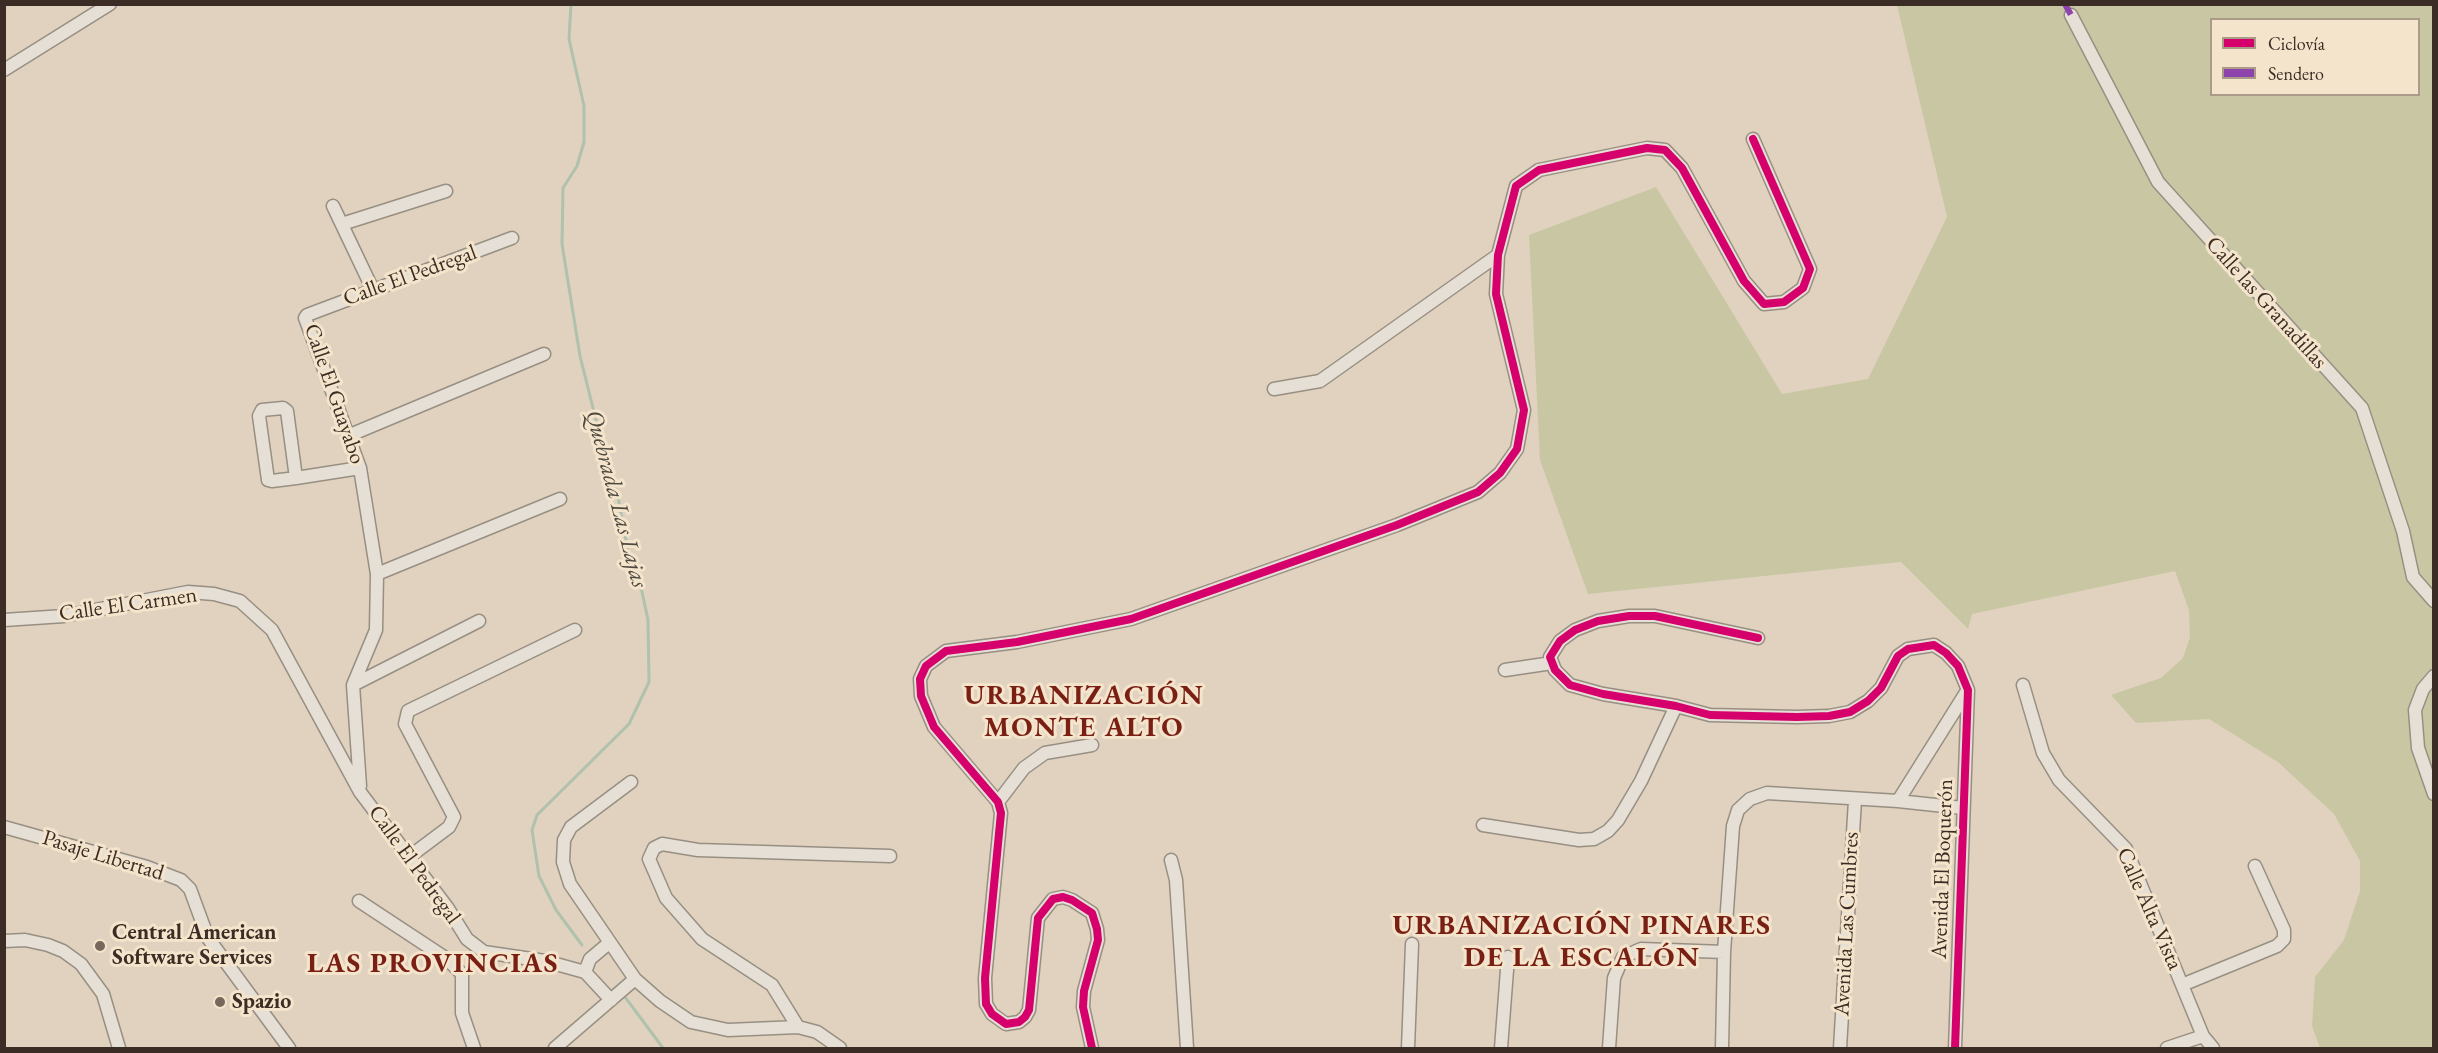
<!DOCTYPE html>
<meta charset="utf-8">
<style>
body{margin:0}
#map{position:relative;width:2438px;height:1053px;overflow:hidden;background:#e0d2be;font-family:"EB Garamond",serif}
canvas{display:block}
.frame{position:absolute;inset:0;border:6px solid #3b2d25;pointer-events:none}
.legend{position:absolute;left:2210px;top:18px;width:210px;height:78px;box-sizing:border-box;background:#f4e4cc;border:2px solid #aa9b89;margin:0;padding:8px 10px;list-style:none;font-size:18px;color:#3b2d25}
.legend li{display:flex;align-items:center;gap:12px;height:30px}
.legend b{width:30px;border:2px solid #aa9b89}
</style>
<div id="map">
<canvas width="2438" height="1053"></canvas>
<div class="frame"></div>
<ul class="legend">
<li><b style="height:8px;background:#d6006c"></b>Ciclovía</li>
<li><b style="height:8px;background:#8e44ad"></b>Sendero</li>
</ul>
</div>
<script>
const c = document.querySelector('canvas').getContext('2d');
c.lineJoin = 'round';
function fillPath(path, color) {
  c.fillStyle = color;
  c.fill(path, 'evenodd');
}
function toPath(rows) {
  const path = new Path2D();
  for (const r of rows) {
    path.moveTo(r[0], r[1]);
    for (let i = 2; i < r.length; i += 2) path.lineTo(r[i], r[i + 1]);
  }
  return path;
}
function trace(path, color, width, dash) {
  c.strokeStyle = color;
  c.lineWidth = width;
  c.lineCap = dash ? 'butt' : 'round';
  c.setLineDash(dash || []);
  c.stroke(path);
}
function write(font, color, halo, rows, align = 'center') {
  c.font = font + ' "EB Garamond",serif';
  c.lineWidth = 6;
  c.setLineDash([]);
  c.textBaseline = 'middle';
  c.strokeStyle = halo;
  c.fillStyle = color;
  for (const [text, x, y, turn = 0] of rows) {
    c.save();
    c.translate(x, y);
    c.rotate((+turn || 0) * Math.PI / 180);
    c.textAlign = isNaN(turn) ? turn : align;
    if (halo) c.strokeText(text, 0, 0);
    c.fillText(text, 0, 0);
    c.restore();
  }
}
fillPath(toPath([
 [1897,5,2433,5,2433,1048,2320,1048,2312,1026,2315,977,2344,940,2360,891,2360,861,2334,814,2278,762,2209,719,2136,723,2111,695,2161,678,2183,658,2190,637,2189,610,2175,571,1972,614,1968,629,1901,562,1588,594,1540,460,1529,235,1656,187,1782,394,1868,379,1947,217],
 [2212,20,2418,20,2418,94,2212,94]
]), '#c9c7a3');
trace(toPath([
 [571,4,569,39,584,106,584,142,577,166,563,188,562,244,580,356,598,428,600,459,617,491,628,551,638,573,648,620,649,682,629,724,537,815,532,830,539,876,556,910,582,945],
 [625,997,663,1048]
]), '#b0c1ad', 3);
const street = toPath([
 [2071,15,2158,182,2362,408,2403,531,2413,577,2434,601],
 [4,70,110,4],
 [333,206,373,290],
 [342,224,446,191],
 [1274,389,1320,381,1498,255],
 [350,435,544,354],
 [296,478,287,411,283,408,262,410,259,416,268,480,272,481,296,478,360,468],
 [377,574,560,499],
 [4,620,64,616,188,592,214,594,240,601,272,630,360,792,447,907,467,939,484,952,545,961,585,972,611,1000],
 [1758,638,1655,616,1629,616,1598,621,1575,630,1560,641,1550,657,1555,670,1570,685,1603,694,1676,706,1710,715,1797,717,1829,716,1850,712,1868,701,1881,688,1898,656,1908,649,1934,645,1946,653,1958,666,1968,690,1955,1048],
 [1505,670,1552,663],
 [2434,676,2423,689,2415,710,2418,748,2434,794],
 [353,685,479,621],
 [2023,685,2043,753,2059,780,2126,849,2203,1036,2213,1048],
 [631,782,571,827,564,840,563,862,570,884,635,979,660,1001,691,1022,728,1030,798,1027,817,1032,840,1048],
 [360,786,353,685,376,630,377,574,360,468,305,318,307,315,512,238],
 [1898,801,1967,691],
 [998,802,1024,768,1045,753,1092,745],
 [1483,825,1579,840,1594,839,1608,831,1618,820,1641,781,1676,706],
 [4,827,147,867,181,880,190,889,208,938,289,1048],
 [409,857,449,827,454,817,405,724,408,711,575,630],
 [1171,860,1176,880,1187,1048],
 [359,901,447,959,462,974,462,1013,474,1048],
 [4,941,25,940,48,945,63,951,81,964,103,994,119,1048],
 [585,972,590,959,609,943],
 [2182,985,2277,946,2284,939,2284,930,2255,866],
 [798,1027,772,985,702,939,666,898,649,859,654,848,662,844,698,850,890,856],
 [555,1048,635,979],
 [1092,1048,1083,1007,1084,991,1098,940,1097,929,1092,913,1072,900,1063,897,1053,899,1038,918,1029,1010,1025,1017,1019,1022,1006,1024,992,1014,986,1004,985,978,1001,813,998,802,934,727,921,696,920,679,926,666,946,651,1017,642,1131,619,1397,525,1478,492,1500,473,1517,449,1524,410,1496,294,1498,255,1516,186,1539,170,1647,148,1665,150,1682,168,1744,281,1764,304,1784,302,1803,288,1810,269,1753,139],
 [1408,1048,1412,944],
 [1501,1048,1508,957],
 [1609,1048,1614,978,1623,957,1641,949,1724,952],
 [1722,1048,1724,952,1733,826,1738,810,1750,799,1767,793,1898,801,1963,808],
 [1840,1048,1855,800],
 [2167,1048,2203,1036]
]);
trace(street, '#988f83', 15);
trace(street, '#e6dfd5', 12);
trace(toPath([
 [2065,4,2071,15]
]), '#8e44ad', 6, [12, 6]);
trace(toPath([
 [1758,638,1655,616,1629,616,1598,621,1575,630,1560,641,1550,657,1555,670,1570,685,1603,694,1676,706,1710,715,1797,717,1829,716,1850,712,1868,701,1881,688,1898,656,1908,649,1934,645,1946,653,1958,666,1968,690,1955,1048],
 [1092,1048,1083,1007,1084,991,1098,940,1097,929,1092,913,1072,900,1063,897,1053,899,1038,918,1029,1010,1025,1017,1019,1022,1006,1024,992,1014,986,1004,985,978,1001,813,998,802,934,727,921,696,920,679,926,666,946,651,1017,642,1131,619,1397,525,1478,492,1500,473,1517,449,1524,410,1496,294,1498,255,1516,186,1539,170,1647,148,1665,150,1682,168,1744,281,1764,304,1784,302,1803,288,1810,269,1753,139]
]), '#d6006c', 8);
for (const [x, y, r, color] of [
 [100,946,6,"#75675b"],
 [220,1002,6,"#75675b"]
]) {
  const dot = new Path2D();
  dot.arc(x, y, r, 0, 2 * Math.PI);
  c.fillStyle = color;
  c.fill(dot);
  trace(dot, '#f4e4cc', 2);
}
write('22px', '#3b2d25', '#f4e4cc', [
 ["Calle El Pedregal",410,276,-20],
 ["Calle las Granadillas",2266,303,48],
 ["Calle El Guayabo",334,394,71],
 ["Calle El Carmen",128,605,-8],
 ["Pasaje Libertad",103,856,17],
 ["Calle El Pedregal",414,865,54],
 ["Avenida El Boquerón",1943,869,-88],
 ["Calle Alta Vista",2149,909,66],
 ["Avenida Las Cumbres",1847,924,-87]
]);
write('bold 22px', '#3b2d25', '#f4e4cc', [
 ["Central American",112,933],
 ["Software Services",112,958],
 ["Spazio",232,1002]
], 'left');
write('italic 24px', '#4e493f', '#f4e4cc', [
 ["Quebrada Las Lajas",616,499,75]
]);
c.letterSpacing = '1.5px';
write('bold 28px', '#7a1f14', '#f4e4cc', [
 ["URBANIZACIÓN",1084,696],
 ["MONTE ALTO",1084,728],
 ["URBANIZACIÓN PINARES",1582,926],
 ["DE LA ESCALÓN",1582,958],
 ["LAS PROVINCIAS",433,964]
]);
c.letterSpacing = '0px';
</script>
